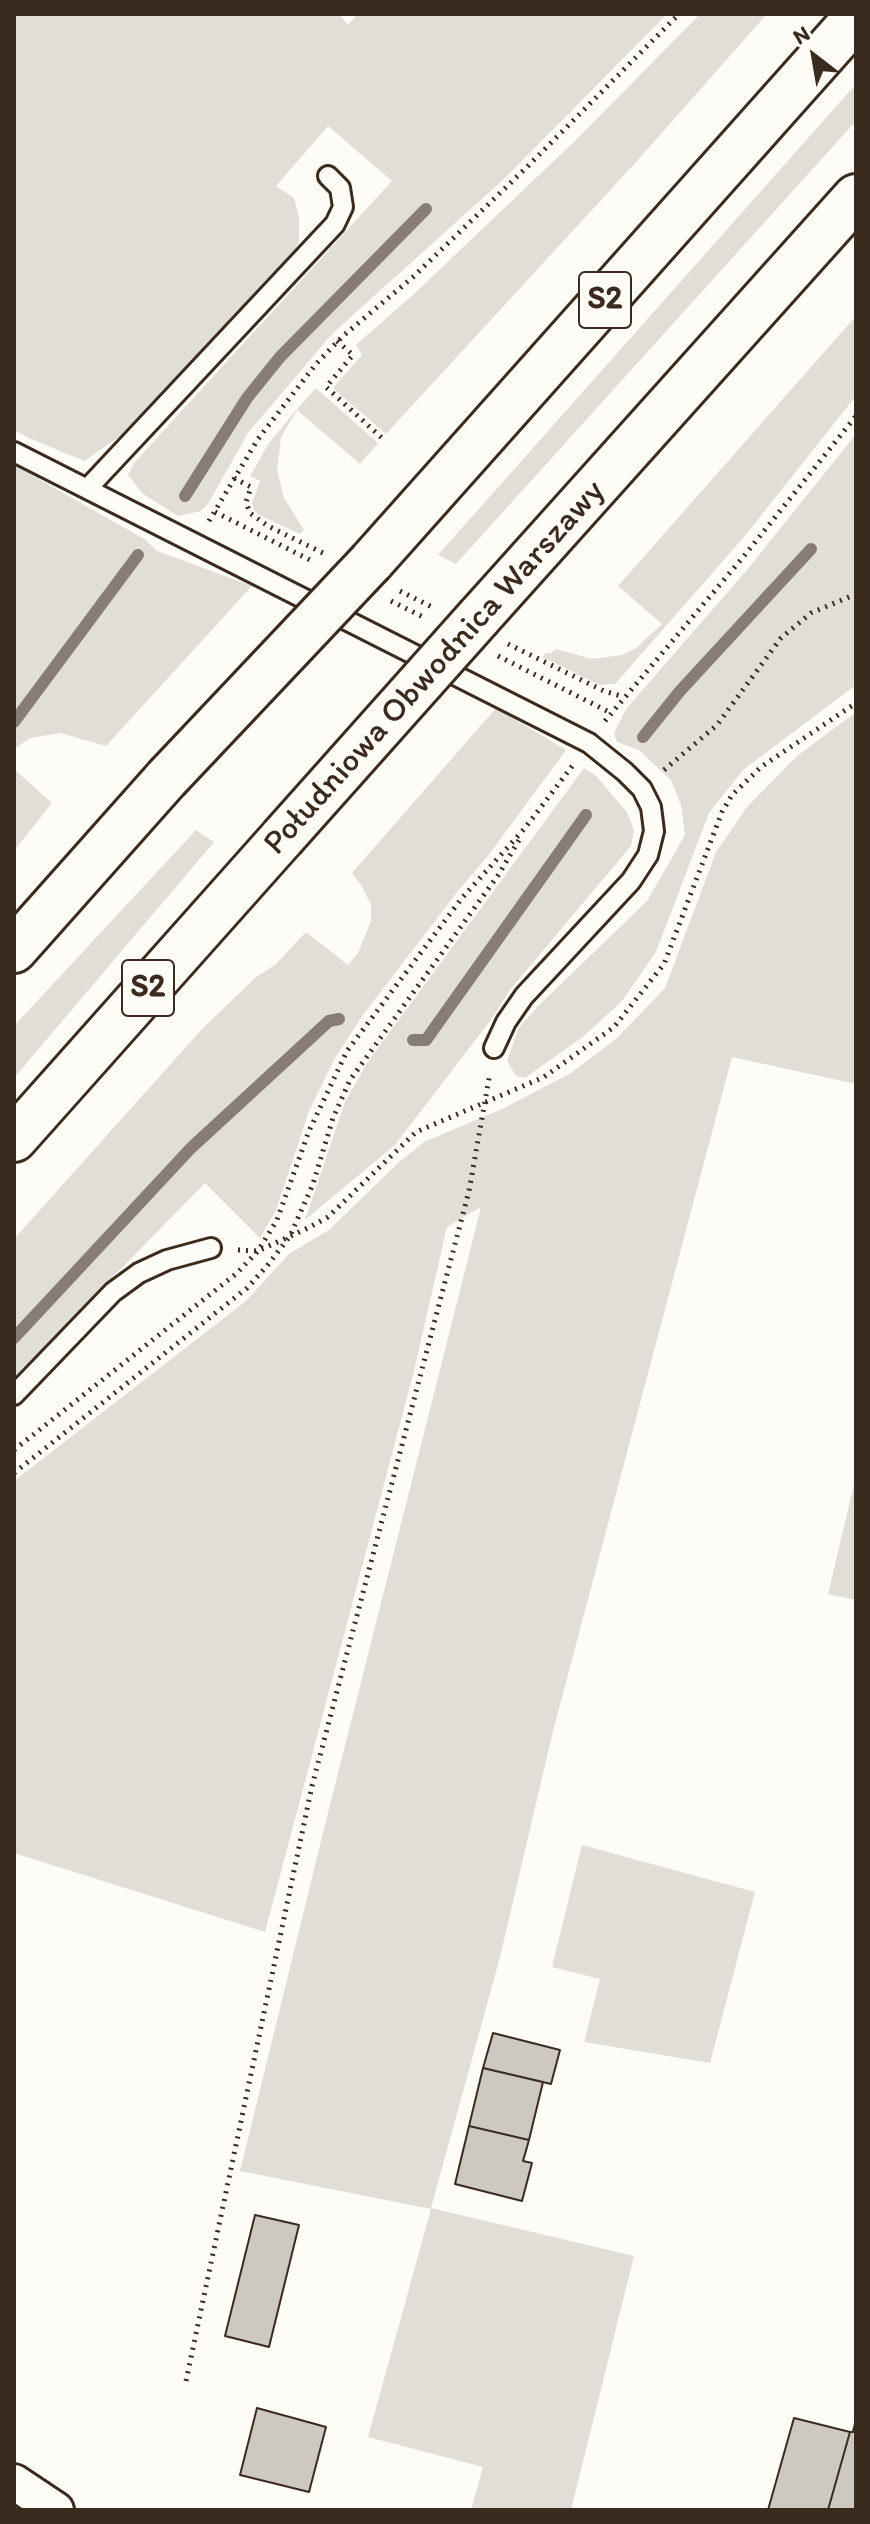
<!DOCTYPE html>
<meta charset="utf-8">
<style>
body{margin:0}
#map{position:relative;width:870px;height:2524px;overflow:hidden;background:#fdfcf7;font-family:Itim,sans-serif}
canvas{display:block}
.frame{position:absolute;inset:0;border:16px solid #3b2a1e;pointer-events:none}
.north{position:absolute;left:774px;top:16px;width:80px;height:80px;-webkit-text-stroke:6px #fdfcf7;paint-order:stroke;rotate:329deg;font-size:22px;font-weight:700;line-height:32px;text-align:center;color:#3b2a1e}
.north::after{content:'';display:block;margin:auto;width:28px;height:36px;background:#3b2a1e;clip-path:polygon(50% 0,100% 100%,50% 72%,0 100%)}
</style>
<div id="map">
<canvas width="870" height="2524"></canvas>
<div class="frame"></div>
<div class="north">N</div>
</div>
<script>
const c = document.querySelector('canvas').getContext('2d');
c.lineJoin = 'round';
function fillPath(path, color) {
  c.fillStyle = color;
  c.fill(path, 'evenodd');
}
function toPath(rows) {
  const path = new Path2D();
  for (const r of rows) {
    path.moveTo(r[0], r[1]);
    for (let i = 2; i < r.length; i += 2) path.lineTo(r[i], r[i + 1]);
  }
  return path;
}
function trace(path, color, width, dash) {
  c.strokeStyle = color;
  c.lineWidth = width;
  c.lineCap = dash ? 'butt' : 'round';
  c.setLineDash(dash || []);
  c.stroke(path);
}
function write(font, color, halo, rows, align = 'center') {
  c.font = font + ' Itim,sans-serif';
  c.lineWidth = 7;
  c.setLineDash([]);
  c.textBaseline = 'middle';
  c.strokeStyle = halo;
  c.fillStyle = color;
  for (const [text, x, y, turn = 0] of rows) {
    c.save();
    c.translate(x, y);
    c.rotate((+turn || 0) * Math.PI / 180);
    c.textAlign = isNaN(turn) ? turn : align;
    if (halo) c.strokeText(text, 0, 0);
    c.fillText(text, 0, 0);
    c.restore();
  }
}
fillPath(toPath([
 [14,14,339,14,348,25,358,14,667,14,504,179,332,334,248,433,208,504,201,511,178,516,143,494,128,475,134,463,392,181,328,126,276,186,294,198,299,217,299,242,292,255,122,435,84,461,31,439,14,430],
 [700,14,767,14,637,161,386,434,333,388,362,355,356,345,415,293,579,137],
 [856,84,856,121,456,564,438,555],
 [856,316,856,396,744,537,615,684,600,685,542,657,546,653,551,653,556,649,592,659,622,655,636,648,662,624,618,586],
 [316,388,378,443,360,464,297,410,281,437,277,470,284,498,304,530,300,534,259,515,254,510,252,503,260,481,250,476,269,443,297,409],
 [856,434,856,685,743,770,709,813,656,952,622,1001,584,1036,525,1078,516,1076,507,1061,518,1029,538,1006,647,901,685,835,681,805,671,780,639,750,617,742,614,733,626,709,746,571],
 [14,465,146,540,157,551,252,586,106,746,60,733,30,738,14,749],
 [496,708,566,750,488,856,458,891,363,1015,335,1058,309,1111,276,1210,260,1238,205,1183,14,1378,14,1239,202,1029,256,977,275,965,306,932,348,965,358,953,371,921,371,904,361,885,352,873],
 [856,712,856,1084,732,1057,553,1731,500,1957,431,2208,634,2256,571,2510,471,2510,483,2467,368,2437,431,2209,240,2171,325,1825,481,1207,447,1227,413,1375,265,1932,14,1853,14,1481,246,1301,289,1254,329,1230,399,1162,424,1142,502,1109,571,1073,617,1038,665,988,716,852,747,807,797,756],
 [584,768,596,776,627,812,634,830,631,846,509,991,493,1017,395,1145,305,1220,345,1102,367,1063],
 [14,769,52,803,14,851],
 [196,830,214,842,14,1078,14,1026],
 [856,1476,856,1600,828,1594],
 [582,1845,755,1892,710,2063,584,2042,600,1979,552,1967]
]), '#e1ded7');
trace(toPath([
 [185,496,247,398,280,357,426,209],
 [14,722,138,555],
 [643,737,680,691,811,549],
 [413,1040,426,1040,586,815],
 [14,1338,191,1148,329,1021,339,1019]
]), '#887d74', 12);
const building = toPath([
 [493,2033,560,2050,551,2084,483,2068,493,2033],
 [483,2068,543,2082,529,2140,469,2126,483,2068],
 [469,2126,529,2140,523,2161,532,2163,522,2201,455,2184,469,2126],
 [255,2215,299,2225,269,2347,225,2336,255,2215],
 [257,2408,326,2427,309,2492,240,2475,257,2408],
 [794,2418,850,2432,828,2510,768,2510,794,2418],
 [856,2419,856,2510,828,2510,850,2432,853,2432,856,2419]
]);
fillPath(building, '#cdc8c2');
trace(building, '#3b2a1e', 2);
const service = toPath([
 [14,452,589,743,625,772,642,789,651,807,654,831,648,855,631,881,524,996,506,1022,494,1048],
 [87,489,335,224,343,207,340,188,328,176],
 [14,1395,113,1292,139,1273,167,1260,211,1248]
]);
const minor = toPath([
 [14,2482,56,2510]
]);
const motorway = toPath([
 [371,562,856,18],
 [479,617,856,197],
 [14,950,166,779],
 [14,1139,282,838]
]);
trace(service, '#3b2a1e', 24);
trace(minor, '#3b2a1e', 40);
trace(motorway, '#3b2a1e', 50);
trace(toPath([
 [337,341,353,355,326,387,382,438],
 [234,478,251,487,246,502,250,513,268,526,323,553],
 [215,512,314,562],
 [209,521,258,439,316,364,343,336,413,277,527,167,679,14],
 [400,591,434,608],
 [391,601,425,618],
 [508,644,604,691,624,697],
 [498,656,611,713],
 [605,721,744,556,856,416],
 [664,770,717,725,781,638,811,613,856,594],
 [238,1250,258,1251,310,1227,328,1217,416,1132,544,1077,614,1027,664,964,722,812,732,795,761,767,856,703],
 [14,1450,237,1273,258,1251,277,1220,309,1131,347,1051,462,898,525,828,573,765],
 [14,1473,247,1288,267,1266,290,1236,313,1184,333,1118,350,1080,499,874,519,840],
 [186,2381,312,1786,469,1191,490,1073]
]), '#3b2a1e', 5, [2, 6]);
trace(service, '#fdfcf7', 18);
trace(minor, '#fdfcf7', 34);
trace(motorway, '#fdfcf7', 44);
const motorwayBridge = toPath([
 [166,779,371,562],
 [282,838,479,617]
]);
trace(motorwayBridge, '#3b2a1e', 50, []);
trace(motorwayBridge, '#fdfcf7', 44);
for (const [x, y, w] of [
 [605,300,52],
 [148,988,52]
]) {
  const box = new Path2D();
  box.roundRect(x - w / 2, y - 28, w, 56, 6);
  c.fillStyle = '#fdfcf7';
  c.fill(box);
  trace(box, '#3b2a1e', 2);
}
write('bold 32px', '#3b2a1e', null, [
 ["S2",605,300],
 ["S2",148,988]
]);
write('34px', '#3b2a1e', '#fdfcf7', [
 ["Południowa Obwodnica Warszawy",435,668,-48]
]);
</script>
